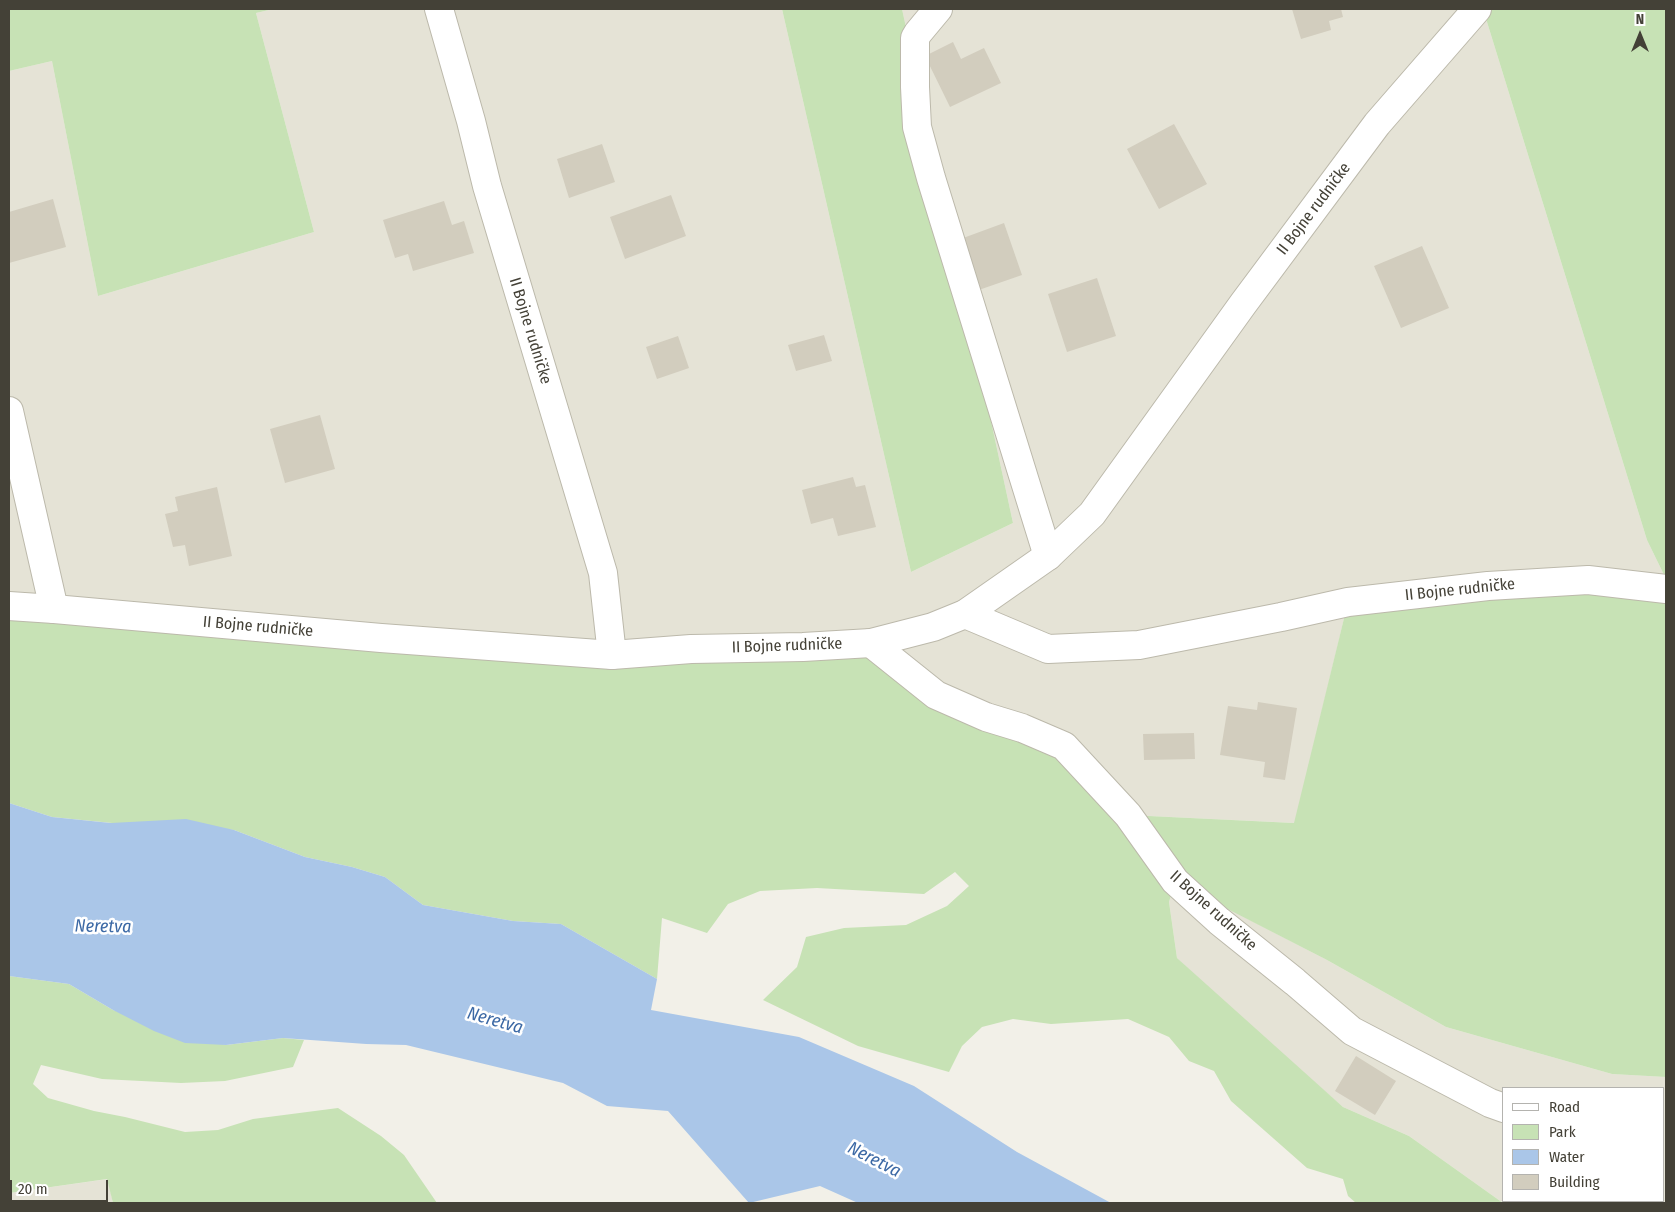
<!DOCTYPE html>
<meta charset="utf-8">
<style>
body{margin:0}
#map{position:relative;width:1675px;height:1212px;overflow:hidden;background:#f2f0e8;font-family:"Fira Sans Condensed",sans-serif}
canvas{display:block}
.frame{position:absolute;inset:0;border:10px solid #444137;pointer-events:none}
.legend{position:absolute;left:1502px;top:1087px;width:162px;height:115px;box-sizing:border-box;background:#fff;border:1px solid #b4b3af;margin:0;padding:6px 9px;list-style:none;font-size:15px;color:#444137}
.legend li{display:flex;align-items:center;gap:10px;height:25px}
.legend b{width:25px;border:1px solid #b4b3af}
.north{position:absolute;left:1615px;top:10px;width:50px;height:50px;-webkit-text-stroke:4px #fff;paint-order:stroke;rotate:0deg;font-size:14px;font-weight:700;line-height:20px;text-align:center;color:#444137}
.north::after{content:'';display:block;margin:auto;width:18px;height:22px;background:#444137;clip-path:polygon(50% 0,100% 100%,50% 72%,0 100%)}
.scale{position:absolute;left:10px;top:1180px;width:98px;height:22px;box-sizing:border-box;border:2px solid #444137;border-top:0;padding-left:6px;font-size:15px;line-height:18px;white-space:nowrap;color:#444137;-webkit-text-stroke:4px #fff;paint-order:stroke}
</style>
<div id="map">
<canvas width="1675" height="1212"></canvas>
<div class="frame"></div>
<ul class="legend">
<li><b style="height:6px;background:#fff"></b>Road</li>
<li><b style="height:14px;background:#c7e2b5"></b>Park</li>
<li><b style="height:14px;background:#aac6e8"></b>Water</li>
<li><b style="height:14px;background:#d2cdbe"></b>Building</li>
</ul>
<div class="north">N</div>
<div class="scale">20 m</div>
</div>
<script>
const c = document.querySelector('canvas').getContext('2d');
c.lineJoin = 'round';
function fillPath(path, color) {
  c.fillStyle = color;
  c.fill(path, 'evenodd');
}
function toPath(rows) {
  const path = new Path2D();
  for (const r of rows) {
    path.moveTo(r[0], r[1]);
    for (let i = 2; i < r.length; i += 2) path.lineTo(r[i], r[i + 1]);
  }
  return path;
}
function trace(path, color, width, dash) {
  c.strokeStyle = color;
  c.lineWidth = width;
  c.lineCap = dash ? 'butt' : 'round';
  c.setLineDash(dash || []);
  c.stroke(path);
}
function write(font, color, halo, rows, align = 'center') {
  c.font = font + ' "Fira Sans Condensed",sans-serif';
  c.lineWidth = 5;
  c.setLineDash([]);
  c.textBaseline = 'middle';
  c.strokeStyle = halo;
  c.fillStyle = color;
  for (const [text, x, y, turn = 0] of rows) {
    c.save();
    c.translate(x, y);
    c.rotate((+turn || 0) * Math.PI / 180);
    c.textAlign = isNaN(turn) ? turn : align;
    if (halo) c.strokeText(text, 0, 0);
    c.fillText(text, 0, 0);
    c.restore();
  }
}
fillPath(toPath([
 [273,9,782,9,911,572,1013,523,902,9,1483,9,1647,540,1666,579,1348,602,1295,823,1128,815,691,649,9,606,9,71,52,61,98,296,314,232,256,13],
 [1175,881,1327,960,1446,1027,1612,1074,1666,1077,1666,1203,1503,1203,1409,1136,1343,1107,1229,1009,1177,958,1169,902],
 [1504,1088,1664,1088,1664,1201,1504,1201],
 [108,1179,113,1203,9,1203,9,1193]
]), '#e5e3d6');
fillPath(toPath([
 [9,9,273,9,256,13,314,232,98,296,52,61,9,71],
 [782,9,902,9,1013,523,911,572],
 [1483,9,1666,9,1666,579,1647,540],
 [1666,589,1666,1077,1612,1074,1446,1027,1327,960,1175,882,1169,902,1177,958,1343,1107,1409,1136,1503,1203,1356,1203,1348,1196,1343,1179,1307,1168,1231,1101,1214,1071,1189,1061,1169,1037,1128,1019,1051,1024,1013,1019,982,1027,962,1046,949,1072,858,1046,763,1000,797,967,806,937,844,928,906,925,947,906,969,886,955,872,924,894,817,888,760,891,728,904,707,933,662,918,657,979,561,924,513,921,423,905,385,877,352,867,305,857,234,830,112,823,52,817,9,803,9,606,381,638,871,643,1022,728,1128,815,1294,823,1348,602],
 [9,976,69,984,113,1010,226,1045,283,1038,304,1040,293,1067,225,1081,181,1083,102,1079,41,1065,33,1084,48,1098,94,1111,125,1117,185,1132,218,1130,253,1119,338,1108,381,1136,404,1155,437,1203,113,1203,107,1179,9,1193]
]), '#c7e2b5');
fillPath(toPath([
 [9,803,52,817,111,823,186,819,234,830,305,857,352,867,385,877,423,905,513,921,561,924,657,979,651,1010,799,1037,914,1086,1017,1152,1111,1203,858,1203,820,1186,749,1203,668,1111,607,1106,563,1083,406,1045,366,1044,283,1038,226,1045,185,1043,154,1031,113,1010,69,984,9,976]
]), '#aac6e8');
fillPath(toPath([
 [1292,9,1341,9,1343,17,1329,21,1331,30,1301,39],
 [953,42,961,59,984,48,1001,83,950,107,925,56],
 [1174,124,1207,184,1159,209,1127,149],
 [602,144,615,182,569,198,557,159],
 [671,195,686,236,625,259,610,217],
 [53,199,66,247,9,263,9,212],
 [444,201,452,225,464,221,474,253,413,271,408,254,395,258,383,220],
 [1004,223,1022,275,973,292,955,241],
 [1422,246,1449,308,1401,328,1374,266],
 [1097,278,1116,336,1067,352,1048,294],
 [824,335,832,361,796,371,788,345],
 [678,336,689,368,657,379,646,347],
 [320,415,335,469,285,483,270,429],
 [853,477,856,487,865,485,876,527,838,536,833,518,811,524,802,490],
 [217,487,232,556,189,566,185,545,173,547,165,514,178,511,175,497],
 [1258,702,1297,708,1285,780,1263,777,1265,762,1220,755,1228,706,1257,710],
 [1194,733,1195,759,1144,760,1143,734],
 [1356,1056,1396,1081,1375,1115,1335,1091]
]), '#d2cdbe');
const minor = toPath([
 [439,9,471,121,487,186,603,573,612,655],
 [938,9,918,33,915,38,915,87,917,127,931,178,1048,556],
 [9,411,54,609],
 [965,614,1048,649,1139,645,1281,617,1348,602,1488,586,1588,580,1666,589],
 [871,643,936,695,986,717,1022,728,1064,746,1128,815,1175,881,1219,921,1295,982,1352,1031,1490,1103,1504,1108]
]);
const tertiary = toPath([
 [9,606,54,609,381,638,612,655,691,649,803,647,871,643,933,627,965,614,1048,556,1092,514,1243,304,1377,124,1477,9]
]);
trace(minor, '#bcb9ab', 30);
trace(tertiary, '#bcb9ab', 30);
trace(minor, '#fff', 28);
trace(tertiary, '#fff', 28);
write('16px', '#444137', '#fff', [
 ["II Bojne rudničke",1314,209,-53],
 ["II Bojne rudničke",530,331,73],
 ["II Bojne rudničke",1460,590,-6],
 ["II Bojne rudničke",258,627,5],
 ["II Bojne rudničke",787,646,-2],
 ["II Bojne rudničke",1213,911,42]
]);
write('italic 18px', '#3c69a5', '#fff', [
 ["Neretva",103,927,1],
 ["Neretva",495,1021,16],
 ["Neretva",874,1160,27]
]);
</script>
